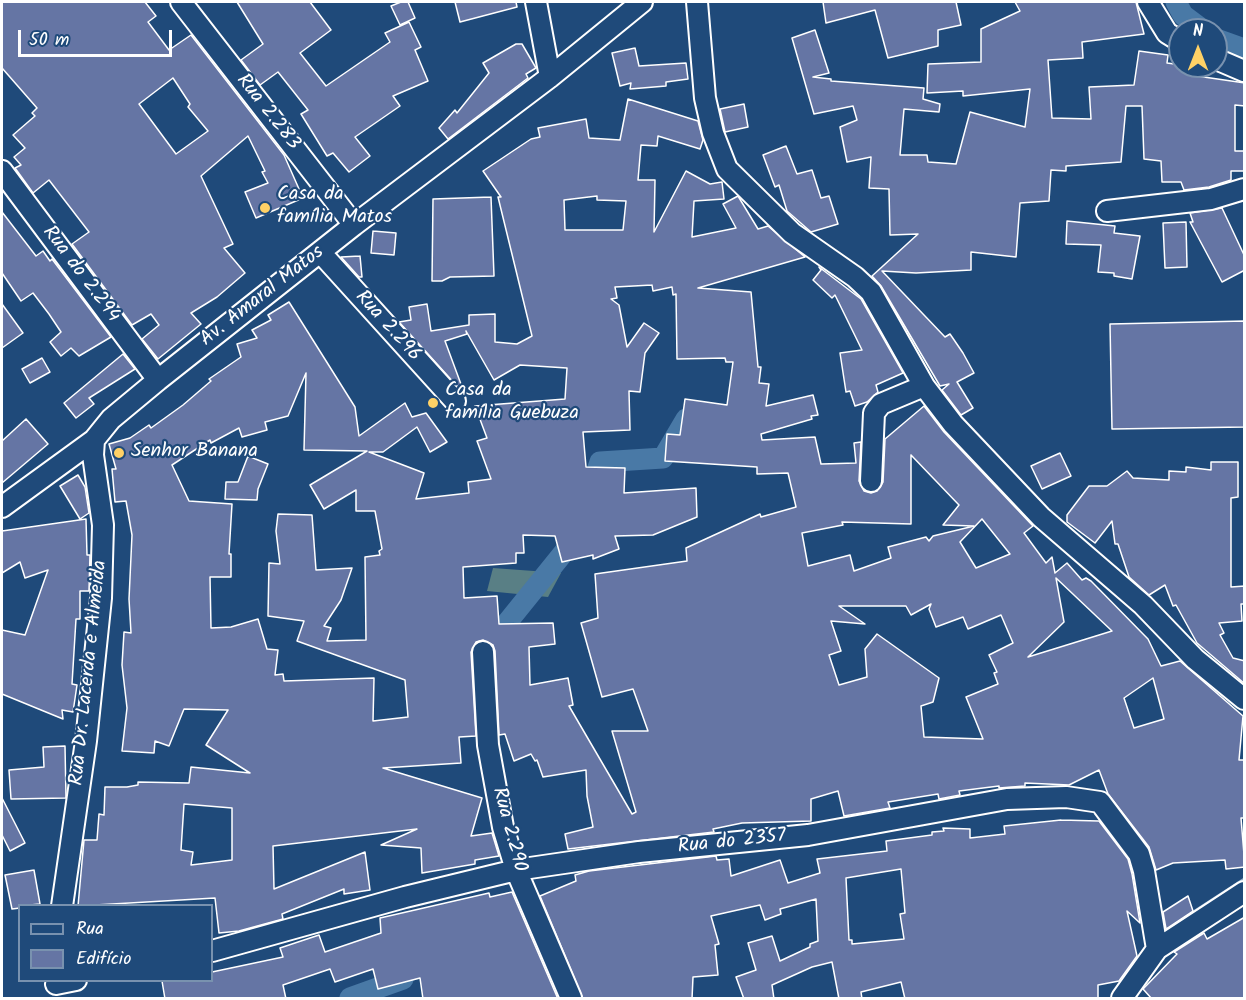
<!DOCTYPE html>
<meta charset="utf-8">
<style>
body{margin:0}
#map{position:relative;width:1246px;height:1000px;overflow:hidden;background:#1f4a7a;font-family:Kalam,sans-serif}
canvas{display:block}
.frame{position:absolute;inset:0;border:3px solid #fff;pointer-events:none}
.legend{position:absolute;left:18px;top:904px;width:195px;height:78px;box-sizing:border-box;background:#1f4a7a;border:2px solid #7992af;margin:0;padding:8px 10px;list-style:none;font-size:18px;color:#fff}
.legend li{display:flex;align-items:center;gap:12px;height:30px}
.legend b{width:30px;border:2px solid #7992af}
.north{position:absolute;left:1168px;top:18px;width:60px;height:60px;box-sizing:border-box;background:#1f4a7a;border:2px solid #7992af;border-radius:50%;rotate:0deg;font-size:16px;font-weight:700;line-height:24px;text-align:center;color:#fff}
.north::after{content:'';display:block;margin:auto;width:21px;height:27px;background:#ffd166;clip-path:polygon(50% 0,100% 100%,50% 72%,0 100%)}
.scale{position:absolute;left:18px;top:30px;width:154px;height:27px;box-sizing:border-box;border:3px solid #fff;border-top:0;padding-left:8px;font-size:18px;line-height:21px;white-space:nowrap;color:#fff;-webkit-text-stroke:4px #1f4a7a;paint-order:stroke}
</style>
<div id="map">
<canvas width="1246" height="1000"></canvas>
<div class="frame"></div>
<ul class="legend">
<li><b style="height:8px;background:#1f4a7a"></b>Rua</li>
<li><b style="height:16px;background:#6575a4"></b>Edifício</li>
</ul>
<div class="north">N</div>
<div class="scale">50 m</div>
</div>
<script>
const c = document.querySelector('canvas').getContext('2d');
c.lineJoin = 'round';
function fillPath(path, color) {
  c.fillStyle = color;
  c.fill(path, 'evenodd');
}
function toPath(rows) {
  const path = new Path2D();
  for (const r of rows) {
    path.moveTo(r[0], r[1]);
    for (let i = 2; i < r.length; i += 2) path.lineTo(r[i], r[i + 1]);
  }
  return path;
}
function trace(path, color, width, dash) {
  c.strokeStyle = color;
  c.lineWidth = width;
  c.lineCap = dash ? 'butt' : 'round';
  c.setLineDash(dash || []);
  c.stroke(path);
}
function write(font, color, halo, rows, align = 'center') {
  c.font = font + ' Kalam,sans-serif';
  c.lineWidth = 4.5;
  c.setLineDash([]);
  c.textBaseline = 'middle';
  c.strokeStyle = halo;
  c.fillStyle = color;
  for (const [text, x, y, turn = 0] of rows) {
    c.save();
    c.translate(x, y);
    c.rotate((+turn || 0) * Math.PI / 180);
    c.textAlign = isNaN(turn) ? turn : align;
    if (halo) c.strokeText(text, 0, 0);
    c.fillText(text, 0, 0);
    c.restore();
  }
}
fillPath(toPath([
 [493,568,561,573,548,597,487,591]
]), '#597f85');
trace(toPath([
 [1187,918,1244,881]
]), '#92afca', 6);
trace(toPath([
 [1176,2,1183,15,1203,30],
 [1216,39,1244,49],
 [589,494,600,462,663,458,686,419],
 [489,645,573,541,576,533],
 [350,998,403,979]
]), '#4979a6', 21);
const building = toPath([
 [2,2,145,2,156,16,148,22,169,50,191,35,284,155,303,198,256,218,245,192,268,183,262,172,265,171,248,136,201,176,233,244,224,248,245,273,217,297,191,313,201,324,158,359,142,339,159,325,151,314,132,325,72,244,89,232,49,180,33,193,15,168,21,165,14,157,25,148,13,135,35,116,32,113,37,108,2,68,2,2],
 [173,78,190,104,188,107,208,131,176,154,139,104,173,78],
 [237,2,310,2,331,30,300,53,326,86,390,42,385,33,409,22,421,47,415,50,428,81,393,96,400,106,355,137,370,156,349,172,333,153,327,156,301,114,308,110,278,72,260,85,241,60,263,44,237,2],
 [401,2,408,2,415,18,400,25,391,6,401,2],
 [455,2,516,2,517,7,460,22,455,2],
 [823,2,956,2,961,25,938,30,938,46,888,58,875,10,826,23,823,2],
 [1015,2,1136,2,1144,34,1082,42,1083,58,1048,60,1052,118,1091,119,1089,87,1134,85,1139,51,1168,55,1167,63,1190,66,1190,75,1245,83,1245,106,1235,105,1235,151,1245,151,1245,171,1231,171,1231,180,1209,187,1184,190,1181,182,1162,182,1161,161,1144,159,1142,106,1126,106,1121,162,1066,166,1066,171,1051,170,1049,201,1020,203,1016,257,971,252,971,270,916,273,882,271,945,337,950,334,963,353,974,373,957,382,973,408,961,415,942,390,949,384,940,386,881,286,872,276,918,234,890,235,889,189,869,188,871,157,847,162,840,127,857,120,853,106,814,114,792,38,815,30,829,73,813,77,831,79,831,81,924,88,923,99,940,104,939,112,904,109,900,155,927,155,928,162,956,164,970,112,1025,127,1030,89,963,96,963,91,927,93,928,64,981,62,981,29,1020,11,1015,2],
 [516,44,522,44,536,68,526,74,528,78,448,139,439,128,455,110,457,113,489,73,483,63,516,44],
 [635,48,639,66,686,63,688,79,666,82,666,86,630,89,631,83,620,86,612,53,635,48],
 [628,99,698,121,703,140,700,149,658,136,657,146,641,145,638,180,655,180,654,232,686,171,710,184,722,182,724,199,694,201,692,237,736,228,723,204,738,196,758,229,768,226,805,257,698,288,751,292,758,367,761,367,759,383,769,384,766,406,813,395,818,415,811,416,812,419,761,434,762,440,815,437,821,464,856,463,854,443,861,442,859,481,864,491,871,493,877,491,883,482,885,439,924,406,944,432,1033,526,1024,533,1046,563,1052,557,1055,573,1067,563,1082,580,1086,578,1091,581,1148,639,1161,666,1180,661,1243,716,1239,760,1245,760,1245,818,1241,818,1245,867,1226,869,1225,860,1173,863,1156,870,1149,847,1108,794,1099,770,1069,785,1025,783,1025,786,999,788,999,786,959,791,960,795,939,799,938,794,888,802,890,808,844,816,838,791,811,799,811,821,742,823,713,829,714,832,568,849,565,834,593,827,587,796,586,770,543,777,537,760,535,761,531,754,514,761,505,734,499,735,495,651,493,645,483,640,476,642,471,652,476,736,459,737,461,763,383,768,482,798,471,836,492,833,499,856,475,860,475,864,422,873,421,848,381,845,417,829,273,846,274,889,365,852,370,890,344,894,344,889,282,914,283,919,239,931,219,933,215,898,78,906,84,840,97,840,99,814,104,815,105,787,127,787,138,785,138,782,189,783,191,767,250,773,206,745,228,710,184,709,169,746,155,741,154,753,122,751,127,708,122,665,124,632,131,633,129,599,132,535,126,501,115,502,112,469,116,469,109,444,130,438,149,425,151,428,183,405,211,381,209,379,241,357,237,344,257,338,252,330,271,320,268,315,289,302,355,407,359,436,405,403,412,417,426,413,447,442,430,452,417,427,383,452,369,452,424,473,416,499,469,493,468,482,491,479,477,441,487,438,475,406,565,399,567,368,520,365,494,380,466,331,467,334,445,341,465,395,399,322,411,320,409,307,427,304,431,331,469,325,469,315,495,314,495,342,517,344,532,336,498,197,501,197,483,171,531,139,540,137,538,128,586,119,589,138,620,140,628,99],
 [597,196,597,200,626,201,623,230,565,230,564,200,597,196],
 [652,285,653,291,672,287,673,295,676,294,677,359,725,358,726,362,733,362,727,405,685,399,680,435,667,434,665,461,757,467,757,474,788,473,796,507,761,517,760,514,686,548,687,561,595,574,598,618,581,623,602,697,633,689,648,731,612,731,636,812,632,814,569,706,573,705,568,678,530,685,529,647,555,644,553,623,499,624,497,596,464,598,463,567,516,563,516,553,524,553,523,535,555,536,562,562,593,555,593,559,619,549,615,536,653,535,697,517,696,488,624,493,625,468,586,467,583,432,630,430,629,391,640,392,645,353,659,333,644,323,627,347,619,305,611,299,617,298,615,287,652,285],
 [306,373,304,450,367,451,310,485,324,509,356,490,356,511,375,511,382,549,379,551,380,555,365,557,366,640,327,641,331,628,324,626,341,600,352,568,316,570,312,515,278,514,276,531,280,564,269,563,268,616,304,621,297,641,405,680,408,717,373,721,374,678,284,681,283,674,275,675,278,650,267,649,258,619,231,627,211,628,210,577,231,577,231,554,229,554,232,504,189,501,172,465,210,440,211,443,239,428,242,437,267,430,265,422,288,416,306,373],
 [911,455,959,505,943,525,974,526,933,536,929,541,926,537,888,547,891,558,854,571,850,555,808,566,802,533,843,525,842,522,911,524,911,455],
 [982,519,1010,554,976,568,960,542,982,519],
 [1056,578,1112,631,1028,657,1064,622,1056,578],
 [931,604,929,609,936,627,963,617,968,629,1001,615,1013,643,989,655,997,672,994,673,998,684,966,697,983,739,924,737,921,706,933,702,939,678,877,634,865,649,867,677,839,685,829,655,841,651,831,621,865,624,839,606,906,606,911,615,931,604],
 [1153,678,1164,719,1134,728,1124,698,1153,678],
 [184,804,232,808,232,860,191,865,193,852,181,850,184,804],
 [744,104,748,127,725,132,720,109,744,104],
 [786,146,797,174,812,170,821,198,829,196,838,224,811,232,787,211,779,185,775,187,763,155,786,146],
 [491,197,494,276,450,277,442,281,432,281,433,199,491,197],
 [1222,208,1245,257,1245,270,1222,282,1190,222,1193,222,1190,213,1222,208],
 [2,212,36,256,43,251,50,261,52,259,111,337,79,356,71,348,61,356,50,342,61,332,49,314,33,293,21,301,2,273,2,212],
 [1067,221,1115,226,1114,233,1140,236,1132,279,1114,276,1114,273,1098,272,1101,245,1066,244,1067,221],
 [1186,222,1187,267,1165,268,1163,223,1186,222],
 [373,231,396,233,394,255,371,253,373,231],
 [360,256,362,277,359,277,341,257,360,256],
 [819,267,861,299,903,373,876,385,878,392,867,402,855,406,850,391,846,392,840,353,862,350,835,295,832,298,813,280,821,270,819,267],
 [2,304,23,333,2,348,2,304],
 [1245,321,1245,427,1112,429,1110,324,1245,321],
 [123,354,135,369,89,398,94,404,76,418,64,403,123,354],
 [42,358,50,372,30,383,22,369,42,358],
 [26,419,48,444,2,483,2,441,26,419],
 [1060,453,1071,476,1042,489,1031,466,1060,453],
 [248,456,268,464,258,489,257,500,225,499,226,482,238,482,248,456],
 [1211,462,1238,462,1238,497,1231,498,1231,587,1245,586,1245,604,1241,604,1242,621,1219,623,1224,633,1220,635,1233,658,1245,661,1245,684,1197,643,1176,605,1173,606,1165,585,1149,595,1129,577,1118,544,1115,544,1112,521,1095,543,1067,522,1067,515,1089,486,1107,486,1127,471,1133,478,1169,480,1169,471,1186,472,1186,467,1211,470,1211,462],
 [78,475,85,487,89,513,80,519,60,486,78,475],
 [86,519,87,555,90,555,89,591,80,591,80,619,76,619,72,684,77,685,73,712,62,710,63,719,2,694,2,630,25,635,48,570,25,578,20,562,2,573,2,531,86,519],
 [65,746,66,798,11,799,9,770,44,767,43,747,65,746],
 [2,798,25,843,10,851,2,835,2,798],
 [1061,820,1099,821,1128,859,1132,874,1140,923,1127,911,1137,956,1119,981,1098,985,1098,999,905,999,901,982,861,992,862,999,839,999,832,962,812,967,772,985,774,999,744,999,736,977,756,970,748,943,772,936,780,961,810,947,810,944,818,941,816,899,780,909,781,914,765,920,760,905,711,916,719,944,715,945,718,975,693,977,692,999,583,999,540,896,576,881,575,875,589,871,716,856,717,860,729,859,731,876,780,860,788,883,820,873,817,859,887,851,886,841,932,835,932,832,944,831,943,828,970,829,970,838,1005,834,1004,826,1061,820],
 [901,869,905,913,900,914,904,939,852,944,852,940,849,940,846,878,901,869],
 [34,870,40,904,20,906,20,908,12,909,5,875,34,870],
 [512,892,558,999,423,999,420,978,378,989,373,969,335,982,330,969,283,985,286,999,165,999,162,981,212,981,212,972,283,957,280,948,319,935,325,952,381,933,380,918,489,893,490,897,512,892],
 [1188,896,1193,911,1166,929,1163,912,1188,896],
 [1245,917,1245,999,1152,999,1143,989,1177,954,1174,952,1204,933,1207,939,1245,917]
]);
fillPath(building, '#6575a4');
trace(building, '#fff', 1.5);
const minor = toPath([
 [181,2,354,225],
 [536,2,550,77],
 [697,2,705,98,713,133,727,169,792,233,855,277,871,292,924,386,953,424,1041,517,1143,605,1195,659,1244,699],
 [1148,2,1167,33,1180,41],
 [1216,59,1244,71],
 [2,171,158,380],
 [1107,211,1211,199,1244,189],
 [320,252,455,401],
 [871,481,874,413,881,404,924,386],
 [2,507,94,440,111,419,158,380,354,225,550,77,642,2],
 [483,652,488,745,503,827,516,870,571,998],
 [62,906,86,741,101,598,103,525,93,455,94,440],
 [212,951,405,897,516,870,639,852,808,835,1007,799,1066,797,1100,802,1139,854,1144,871,1157,949],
 [56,984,76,980],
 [1122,998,1157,949,1244,892]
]);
trace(minor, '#fff', 24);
trace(minor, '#1f4a7a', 20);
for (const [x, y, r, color] of [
 [265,208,6,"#ffd166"],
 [433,403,6,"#ffd166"],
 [119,453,6,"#ffd166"]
]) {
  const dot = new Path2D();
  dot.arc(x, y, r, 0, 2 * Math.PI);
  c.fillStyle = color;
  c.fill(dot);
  trace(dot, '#1f4a7a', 2);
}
write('20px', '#fff', '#1f4a7a', [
 ["Rua 2.283",267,113,52],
 ["Rua do 2.294",80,275,53],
 ["Av. Amaral Matos",263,297,-38],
 ["Rua 2.296",387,327,48],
 ["Rua Dr. Lacerda e Almeida",90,673,-84],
 ["Rua 2.290",508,830,75],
 ["Rua do 2357",732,843,-6]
]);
write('20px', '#fff', '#1f4a7a', [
 ["Casa da",277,196],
 ["família Matos",277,219],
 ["Casa da",445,392],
 ["família Guebuza",445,415],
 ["Senhor Banana",131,453]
], 'left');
</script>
